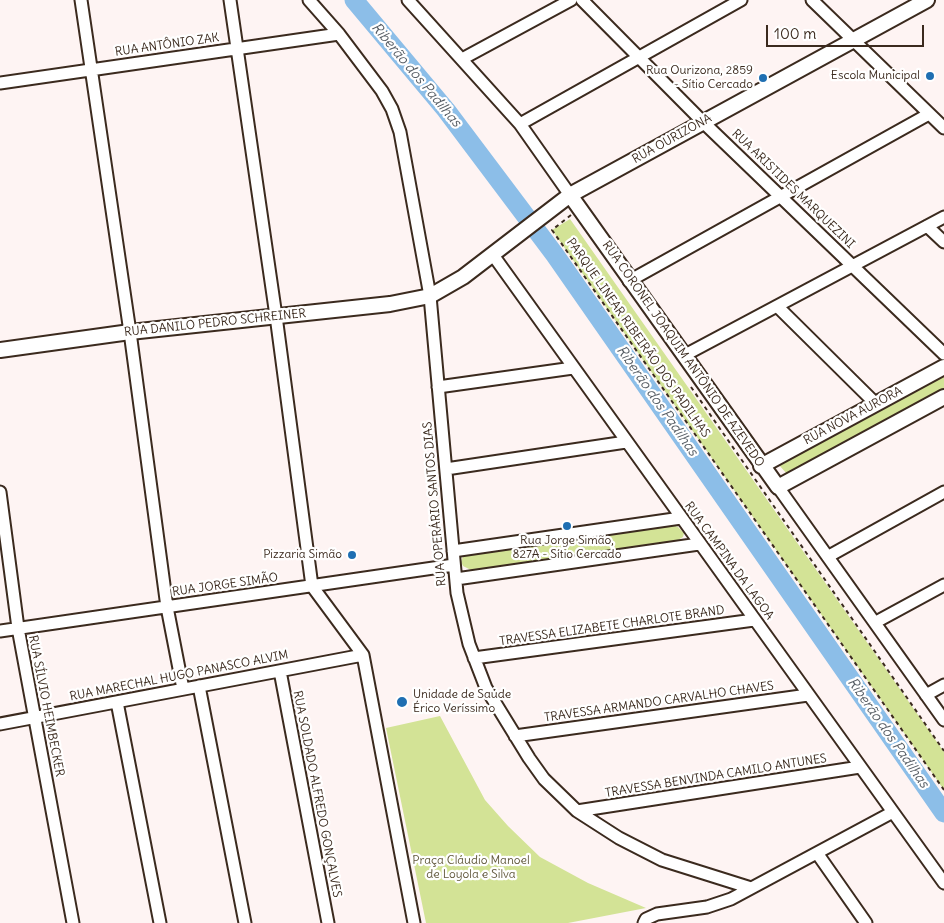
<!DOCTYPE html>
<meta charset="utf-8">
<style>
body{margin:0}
#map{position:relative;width:944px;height:923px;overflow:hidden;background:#fef4f3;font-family:Delius,sans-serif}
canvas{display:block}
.scale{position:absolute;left:766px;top:25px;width:158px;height:22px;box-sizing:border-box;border:2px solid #3b2a1e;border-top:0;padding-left:6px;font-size:15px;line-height:18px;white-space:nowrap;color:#3b2a1e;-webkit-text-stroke:4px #fff;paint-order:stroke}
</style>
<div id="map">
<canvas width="944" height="923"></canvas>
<div class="scale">100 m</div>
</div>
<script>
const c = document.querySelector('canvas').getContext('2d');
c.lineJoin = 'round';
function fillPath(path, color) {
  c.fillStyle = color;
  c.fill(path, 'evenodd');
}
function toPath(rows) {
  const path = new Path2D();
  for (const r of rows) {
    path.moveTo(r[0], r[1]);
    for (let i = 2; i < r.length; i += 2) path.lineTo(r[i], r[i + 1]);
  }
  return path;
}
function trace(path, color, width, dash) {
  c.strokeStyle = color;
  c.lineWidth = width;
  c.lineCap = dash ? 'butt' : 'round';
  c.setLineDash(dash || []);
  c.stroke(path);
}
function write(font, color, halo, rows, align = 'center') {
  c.font = font + ' Delius,sans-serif';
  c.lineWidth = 4.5;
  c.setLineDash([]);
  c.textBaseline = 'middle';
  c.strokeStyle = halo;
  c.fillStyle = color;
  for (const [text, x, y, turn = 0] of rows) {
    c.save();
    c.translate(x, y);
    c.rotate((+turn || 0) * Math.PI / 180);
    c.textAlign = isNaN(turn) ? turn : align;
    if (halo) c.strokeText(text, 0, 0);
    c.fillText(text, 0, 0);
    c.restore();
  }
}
fillPath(toPath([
 [570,219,944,752,944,790,552,230],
 [944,374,944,390,788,475,778,464],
 [673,525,678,527,684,533,683,537,675,542,473,571,463,566,461,562,463,556,467,554],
 [440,716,485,800,508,826,540,857,588,883,646,908,568,923,426,923,386,728]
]), '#d3e396');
trace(toPath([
 [354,0,446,110,555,255,944,813]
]), '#8cbee8', 19);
const minor = toPath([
 [81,0,130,332,167,607,183,689],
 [230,0,276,316,312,586,363,655,414,923],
 [309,0,339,34,382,91,392,109,400,132,430,296,457,593,469,644,486,688,529,758,544,779,577,811,619,838,662,860,751,888],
 [408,0,520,124,570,195],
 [582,0,703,122,944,354],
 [812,0,944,128],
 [462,59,571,0],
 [0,83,339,34],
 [520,124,741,0],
 [927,226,944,242],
 [493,255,944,883],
 [629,281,929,114],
 [778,307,876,404],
 [685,355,944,217],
 [438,387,573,368],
 [446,469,626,442],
 [778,487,944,720],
 [0,492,18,628,73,923],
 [453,551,681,518],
 [829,556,944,492],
 [456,579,699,544],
 [876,622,944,585],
 [0,631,454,565],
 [474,658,754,620],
 [280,671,328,923],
 [199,686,245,923],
 [926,695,944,685],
 [117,702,160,923],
 [0,724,363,655],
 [515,736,808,695],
 [577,811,860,767],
 [817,853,866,923],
 [644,923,646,919,657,914,707,907,731,899,893,812]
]);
const major = toPath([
 [570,195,778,487,944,397],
 [0,350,130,332,390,304,430,296,463,277,570,195,927,0],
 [761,466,944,367]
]);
trace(minor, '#3b2a1e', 15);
trace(major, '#3b2a1e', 18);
trace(toPath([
 [571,215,552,230,944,790],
 [691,387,944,751]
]), '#3b2a1e', 2, [4, 4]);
trace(minor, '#fff', 11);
trace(major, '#fff', 14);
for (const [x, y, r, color] of [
 [930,76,5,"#1f6fb2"],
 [763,78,5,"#1f6fb2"],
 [567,526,5,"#1f6fb2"],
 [352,555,5,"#1f6fb2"],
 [402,702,6,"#1f6fb2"]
]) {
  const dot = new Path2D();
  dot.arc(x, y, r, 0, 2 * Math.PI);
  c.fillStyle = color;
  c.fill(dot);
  trace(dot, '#fff', 2);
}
write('12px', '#3b2a1e', '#fff', [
 ["RUA ANTÔNIO ZAK",167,45,-8],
 ["RUA OURIZONA",672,139,-29],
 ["RUA ARISTIDES MARQUEZINI",793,189,44],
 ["RUA DANILO PEDRO SCHREINER",215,323,-6],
 ["PARQUE LINEAR RIBEIRÃO DOS PADILHAS",638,338,55],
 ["RUA CORONEL JOAQUIM ANTÔNIO DE AZEVEDO",683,354,55],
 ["RUA NOVA AURORA",853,416,-28],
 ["RUA OPERÁRIO SANTOS DIAS",435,504,-95],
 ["RUA CAMPINA DA LAGOA",729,561,54],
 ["RUA JORGE SIMÃO",225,585,-8],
 ["TRAVESSA ELIZABETE CHARLOTE BRAND",612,626,-8],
 ["RUA MARECHAL HUGO PANASCO ALVIM",179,676,-11],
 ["TRAVESSA ARMANDO CARVALHO CHAVES",659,702,-8],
 ["RUA SÍLVIO HEIMBECKER",46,706,79],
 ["TRAVESSA BENVINDA CAMILO ANTUNES",716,776,-9],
 ["RUA SOLDADO ALFREDO GONÇALVES",317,794,79]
]);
write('12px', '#3b2a1e', '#fff', [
 ["Rua Ourizona, 2859",753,71],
 ["- Sítio Cercado",753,85],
 ["Escola Municipal",920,76],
 ["Rua Jorge Simão,",567,541,"center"],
 ["827A - Sítio Cercado",567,555,"center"],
 ["Pizzaria Simão",342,555],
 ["Unidade de Saúde",413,695,"left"],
 ["Érico Veríssimo",413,709,"left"]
], 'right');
write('12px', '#61583c', '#fff', [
 ["Praça Cláudio Manoel",471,861],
 ["de Loyola e Silva",471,875]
]);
write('italic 14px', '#575e65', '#fff', [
 ["Riberão dos Padilhas",416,75,50],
 ["Riberão dos Padilhas",657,401,55],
 ["Riberão dos Padilhas",888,733,55]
]);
</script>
